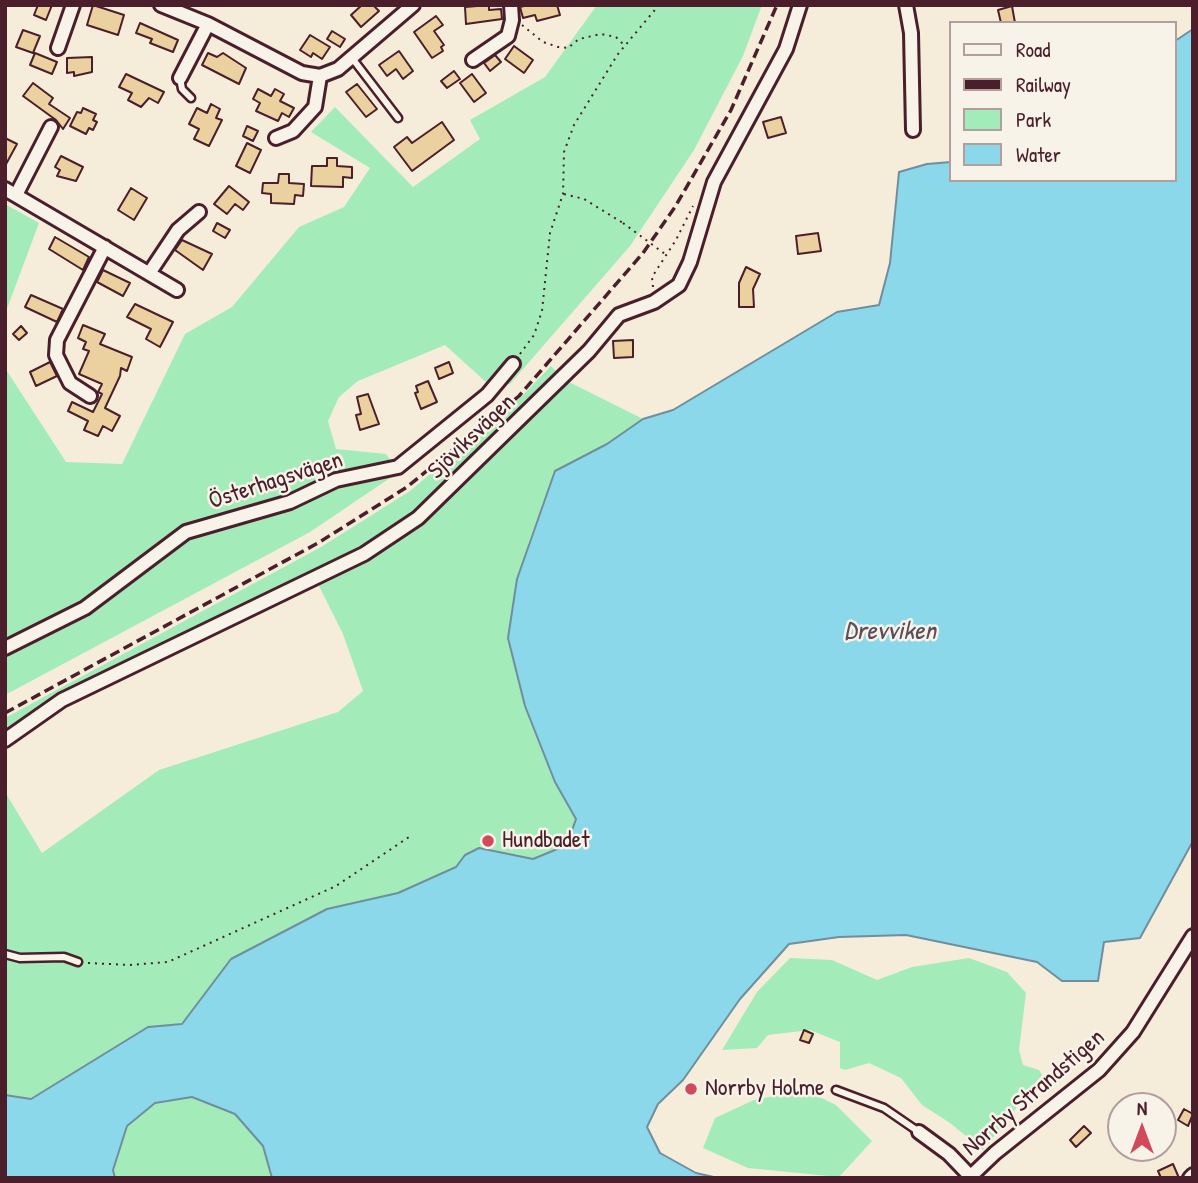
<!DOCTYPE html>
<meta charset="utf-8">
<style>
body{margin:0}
#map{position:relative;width:1198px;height:1183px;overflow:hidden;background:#f5ecda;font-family:"Patrick Hand",sans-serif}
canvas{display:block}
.frame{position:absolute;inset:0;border:7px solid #4a1f2b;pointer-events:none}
.legend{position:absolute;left:949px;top:21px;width:228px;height:161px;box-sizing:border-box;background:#f7f3e8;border:2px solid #b29e9c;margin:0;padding:9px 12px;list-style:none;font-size:21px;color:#4a1f2b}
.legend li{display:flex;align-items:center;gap:14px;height:35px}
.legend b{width:35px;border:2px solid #b29e9c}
.north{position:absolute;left:1107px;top:1092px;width:70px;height:70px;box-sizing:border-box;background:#f7f3e8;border:2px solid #b29e9c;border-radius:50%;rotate:0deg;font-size:19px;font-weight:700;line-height:28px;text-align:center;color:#4a1f2b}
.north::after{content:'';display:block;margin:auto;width:24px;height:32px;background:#d1495b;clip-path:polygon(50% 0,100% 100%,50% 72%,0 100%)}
</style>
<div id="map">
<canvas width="1198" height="1183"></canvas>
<div class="frame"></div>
<ul class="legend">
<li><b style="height:9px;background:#f7f3e8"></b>Road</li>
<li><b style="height:9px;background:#4a1f2b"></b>Railway</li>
<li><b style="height:19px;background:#a3ecba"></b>Park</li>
<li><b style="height:19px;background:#8ad8e9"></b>Water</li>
</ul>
<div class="north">N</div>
</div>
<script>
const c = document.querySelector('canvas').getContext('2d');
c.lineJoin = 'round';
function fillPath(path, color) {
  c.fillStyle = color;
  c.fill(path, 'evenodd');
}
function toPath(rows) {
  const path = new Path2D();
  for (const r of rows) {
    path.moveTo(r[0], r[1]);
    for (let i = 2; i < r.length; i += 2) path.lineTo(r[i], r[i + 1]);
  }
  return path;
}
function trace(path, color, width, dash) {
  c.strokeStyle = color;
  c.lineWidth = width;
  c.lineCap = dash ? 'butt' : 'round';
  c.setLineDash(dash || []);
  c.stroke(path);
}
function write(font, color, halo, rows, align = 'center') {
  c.font = font + ' "Patrick Hand",sans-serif';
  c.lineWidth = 5;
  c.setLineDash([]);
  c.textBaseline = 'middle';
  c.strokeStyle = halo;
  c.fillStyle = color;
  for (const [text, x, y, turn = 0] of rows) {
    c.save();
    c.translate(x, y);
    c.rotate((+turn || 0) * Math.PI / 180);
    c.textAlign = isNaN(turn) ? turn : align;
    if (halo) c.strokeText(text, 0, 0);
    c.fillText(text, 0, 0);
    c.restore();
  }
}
fillPath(toPath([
 [597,5,762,5,743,56,694,150,630,246,510,384,488,384,445,345,358,381,339,397,328,421,336,449,386,454,399,472,310,532,5,695,5,368,66,462,122,464,185,334,232,307,299,227,344,207,370,168,311,132,335,107,413,187,480,139,470,120,545,77],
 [5,204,39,223,5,314],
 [551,366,560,375,417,515,362,551,61,697,5,737,5,718,321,547,410,491,520,398],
 [565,380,643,419,607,444,555,471,528,544,927,691,479,1178,5,1178,5,792,42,853,159,770,338,712,363,691,343,634,318,584,368,557],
 [790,958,832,960,877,980,912,967,969,958,1007,972,1026,993,1019,1050,1023,1065,1039,1070,1042,1075,983,1150,950,1123,922,1105,901,1078,869,1063,845,1070,840,1068,840,1042,810,1030,768,1035,757,1048,722,1050,757,992],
 [805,1090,836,1105,872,1141,839,1177,748,1168,703,1148,715,1118,754,1100]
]), '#a3ecba');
const water = toPath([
 [1193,29,1193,841,1140,938,1104,942,1098,981,1062,981,1037,962,906,935,839,937,789,944,740,999,683,1080,658,1104,647,1127,660,1153,696,1173,718,1178,272,1178,263,1146,235,1114,192,1097,155,1103,127,1126,113,1170,115,1178,5,1178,5,1095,31,1099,148,1027,182,1024,231,959,327,909,398,893,456,867,465,855,479,848,533,859,567,845,576,819,555,782,525,706,508,638,517,579,555,471,607,444,643,419,673,410,837,312,879,305,890,263,899,172,927,164,951,162,951,180,1175,180,1175,41,1193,29]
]);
fillPath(water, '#8ad8e9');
trace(water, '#708e9d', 2);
const building = toPath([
 [38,5,52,5,46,20,34,15,38,5],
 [93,5,124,15,118,35,87,25,93,5],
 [362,5,373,5,379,11,361,27,351,15,362,5],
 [489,5,489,10,501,9,502,19,466,24,465,7,489,5],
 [528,5,557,5,560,15,537,21,535,15,523,18,520,7,528,5],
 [1012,6,1015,23,1001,23,998,10,1012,6],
 [436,16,443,25,434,31,444,45,441,47,443,51,432,58,414,32,436,16],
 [140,23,178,40,173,52,150,43,152,39,136,33,140,23],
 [23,30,40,36,33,53,16,47,23,30],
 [332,31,345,39,340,47,327,39,332,31],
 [310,35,330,47,322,59,313,53,311,57,300,50,310,35],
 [514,46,533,60,524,73,505,59,514,46],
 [399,51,413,71,403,79,396,69,387,76,379,65,399,51],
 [35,53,57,62,52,74,30,65,35,53],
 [208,53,217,57,223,53,246,68,239,84,202,65,208,53],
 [495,55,501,62,490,71,484,63,495,55],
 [92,57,92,72,74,76,74,72,67,73,67,58,92,57],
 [454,71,460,79,447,88,441,81,454,71],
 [126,74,164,92,158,103,149,98,141,107,128,100,132,93,119,87,126,74],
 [472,74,486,93,474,102,460,83,472,74],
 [33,83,53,98,49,104,70,118,63,129,56,120,23,96,33,83],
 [357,84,377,109,366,117,346,92,357,84],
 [258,89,271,96,275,89,284,94,280,101,294,108,289,117,282,113,278,121,256,111,260,103,253,99,258,89],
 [211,104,220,109,216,118,222,120,209,146,194,139,199,129,189,124,197,108,207,113,211,104],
 [83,108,96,114,93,120,97,122,93,130,89,128,86,134,70,126,77,112,81,113,83,108],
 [781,117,786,133,768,138,763,122,781,117],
 [442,122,454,140,412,171,394,147,407,137,412,143,442,122],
 [247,126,258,131,253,141,243,136,247,126],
 [5,138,17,144,5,166,5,138],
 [247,143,261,150,250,173,236,166,247,143],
 [61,156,83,167,76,181,57,176,60,170,55,167,61,156],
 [327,158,337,158,337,166,352,167,352,178,343,177,343,187,311,186,312,166,327,166,327,158],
 [279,174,289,174,289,183,304,184,303,196,295,195,294,204,271,203,271,194,262,193,263,183,278,183,279,174],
 [229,186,249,202,243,210,235,204,227,214,214,204,229,186],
 [131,188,147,198,134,220,118,210,131,188],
 [217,223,230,230,225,238,213,231,217,223],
 [818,233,821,251,798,254,796,236,818,233],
 [55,237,89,257,83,270,49,249,55,237],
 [182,240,212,254,203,270,175,250,182,240],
 [746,267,760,274,753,289,754,307,739,307,739,283,746,267],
 [103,270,130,283,123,296,97,282,103,270],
 [31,295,63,309,57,322,25,307,31,295],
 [135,304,173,322,160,347,146,339,151,329,127,317,135,304],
 [83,325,105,334,100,344,132,357,127,371,121,368,120,376,105,408,120,416,112,431,103,426,98,436,84,430,88,421,68,411,72,402,93,412,102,394,98,392,102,384,79,374,89,351,83,349,86,342,78,338,83,325],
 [21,326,27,333,19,340,13,334,21,326],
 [633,340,633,357,614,358,613,341,633,340],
 [50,362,57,376,36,386,30,372,50,362],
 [449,362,453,373,439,379,435,368,449,362],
 [428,381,437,402,421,409,415,393,418,392,416,386,428,381],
 [368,394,379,424,360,430,356,415,361,414,357,397,368,394],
 [804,1030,813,1034,809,1043,800,1040,804,1030],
 [1184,1109,1193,1114,1188,1126,1178,1120,1184,1109],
 [1084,1126,1091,1133,1076,1147,1070,1140,1084,1126],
 [1173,1164,1179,1178,1161,1178,1158,1171,1173,1164]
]);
fillPath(building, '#ebd0a0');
trace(building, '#4a1f2b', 2);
const service = toPath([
 [352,58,398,118],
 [180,78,182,89,191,98],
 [5,954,20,958,64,957,78,962],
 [836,1090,884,1108,919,1132]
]);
const minor = toPath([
 [161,5,208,24,302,73,320,76,338,69,413,5],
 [906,5,911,33,913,130],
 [58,48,73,5],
 [473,60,508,36,512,20,511,5],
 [180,78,208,24],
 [276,138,293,131,315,107,320,76],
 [5,189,177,290],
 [16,195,51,127],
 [150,272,178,230,199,212],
 [90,396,70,383,56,355,57,340,105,247],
 [5,648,85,608,186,532,290,502,336,480,398,467,487,395,513,364],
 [5,740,62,700,364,554,418,518,589,351,619,315,654,302,679,285,690,262,714,182,786,49,800,5],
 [919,1132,949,1154,972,1178],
 [972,1175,995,1153,1099,1070,1133,1032,1193,936],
 [1190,1178,1193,1175]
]);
trace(service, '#4a1f2b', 11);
trace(minor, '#4a1f2b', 18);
trace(toPath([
 [522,25,543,42,558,47,568,48,579,39,601,34,616,37,624,45],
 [564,194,584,199,623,223],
 [653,287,652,277,676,240,693,206],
 [520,354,534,335,542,311,550,233,563,194,564,152,574,125,618,54,659,5],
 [88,963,129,965,168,962,336,886,409,837]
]), '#4a1f2b', 2, [2, 5]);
trace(service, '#f7f3e8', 6);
trace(minor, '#f7f3e8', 12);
trace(toPath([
 [5,713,318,543,407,487,519,396,643,253,675,207,731,110,777,5]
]), '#4a1f2b', 3.5, [10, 5]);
trace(toPath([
 [623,223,665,254]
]), '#4a1f2b', 2, [2, 5]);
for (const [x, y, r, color] of [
 [488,841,7,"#d1495b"],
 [691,1089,7,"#d1495b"]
]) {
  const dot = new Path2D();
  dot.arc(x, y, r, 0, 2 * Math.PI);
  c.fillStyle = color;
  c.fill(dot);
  trace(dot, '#f7f3e8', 2.5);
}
write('24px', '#4a1f2b', '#f7f3e8', [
 ["Sjöviksvägen",472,437,-44],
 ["Österhagsvägen",276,481,-18],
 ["Norrby Strandstigen",1034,1093,-41]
]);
write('24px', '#4a1f2b', '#f7f3e8', [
 ["Hundbadet",502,841],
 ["Norrby Holme",705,1089]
], 'left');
write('italic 26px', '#5a4d5a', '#f7f3e8', [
 ["Drevviken",890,632]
]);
</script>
